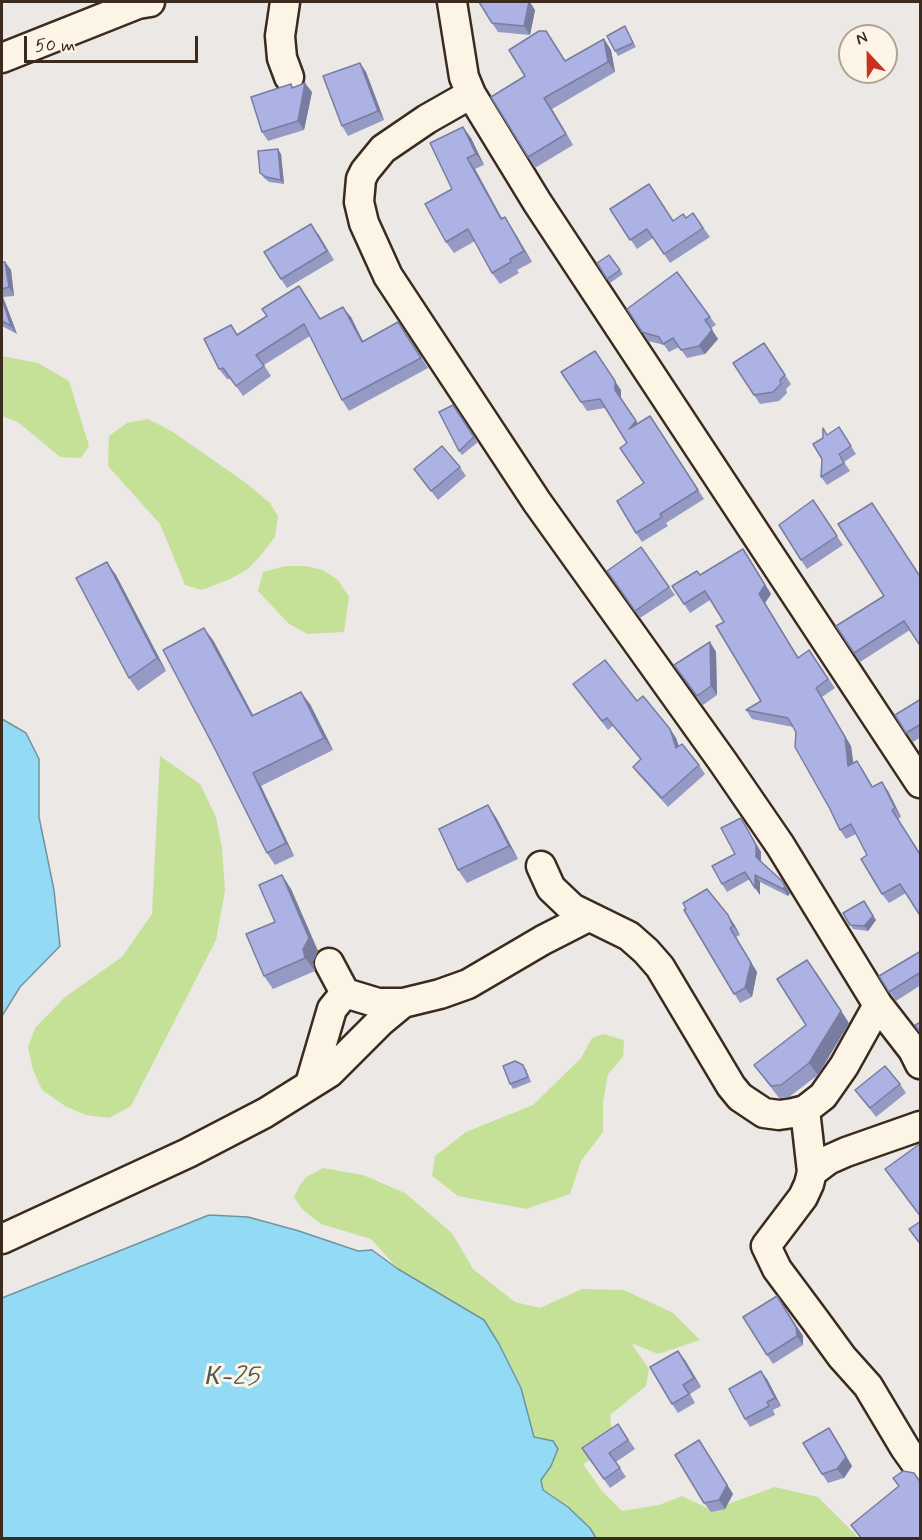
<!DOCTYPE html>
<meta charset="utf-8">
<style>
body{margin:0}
#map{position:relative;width:922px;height:1540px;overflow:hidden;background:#ece8e5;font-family:Mynerve,sans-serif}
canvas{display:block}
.frame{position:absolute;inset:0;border:3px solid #3b2a1e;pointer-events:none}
.north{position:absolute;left:838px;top:24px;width:60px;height:60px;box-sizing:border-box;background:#fcf5e5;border:2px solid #afa495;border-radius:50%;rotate:338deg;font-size:16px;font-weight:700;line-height:24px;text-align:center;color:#3b2a1e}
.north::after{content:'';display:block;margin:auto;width:21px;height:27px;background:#c8321e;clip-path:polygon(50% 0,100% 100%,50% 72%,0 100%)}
.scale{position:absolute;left:24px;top:36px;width:174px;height:27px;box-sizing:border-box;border:3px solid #3b2a1e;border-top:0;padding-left:8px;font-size:18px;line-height:21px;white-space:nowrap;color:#3b2a1e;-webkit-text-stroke:4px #fcf5e5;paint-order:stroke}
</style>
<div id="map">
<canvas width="922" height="1540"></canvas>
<div class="frame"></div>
<div class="north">N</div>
<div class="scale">50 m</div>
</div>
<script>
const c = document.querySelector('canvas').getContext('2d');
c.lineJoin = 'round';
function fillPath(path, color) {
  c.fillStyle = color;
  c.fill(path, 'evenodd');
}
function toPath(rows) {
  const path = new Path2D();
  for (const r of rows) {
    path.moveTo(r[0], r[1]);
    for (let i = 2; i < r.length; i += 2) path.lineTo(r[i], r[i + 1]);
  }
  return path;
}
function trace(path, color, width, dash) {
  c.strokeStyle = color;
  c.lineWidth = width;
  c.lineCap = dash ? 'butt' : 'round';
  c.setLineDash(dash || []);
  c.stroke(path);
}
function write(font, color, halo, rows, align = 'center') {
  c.font = font + ' Mynerve,sans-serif';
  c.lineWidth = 6;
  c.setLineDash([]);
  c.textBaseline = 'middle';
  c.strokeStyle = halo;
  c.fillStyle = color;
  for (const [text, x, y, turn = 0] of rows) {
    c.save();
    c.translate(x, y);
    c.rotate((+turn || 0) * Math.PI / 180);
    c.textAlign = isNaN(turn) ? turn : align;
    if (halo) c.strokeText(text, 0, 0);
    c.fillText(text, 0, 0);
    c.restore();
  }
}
fillPath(toPath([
 [2,356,38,363,69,381,89,446,81,458,60,457,18,422,2,416],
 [148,419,173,432,246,483,270,503,278,516,275,537,261,555,248,569,228,580,202,590,185,585,160,524,108,466,109,436,127,423],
 [285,566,306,566,323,570,338,580,349,597,344,632,308,634,289,624,258,591,263,572],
 [160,756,200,784,216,817,222,848,225,891,216,940,131,1106,109,1118,86,1115,65,1106,42,1090,33,1070,28,1048,35,1028,65,997,122,957,152,914],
 [603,1034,624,1040,623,1057,608,1074,603,1103,603,1132,581,1161,570,1194,526,1209,458,1196,432,1176,435,1156,466,1132,533,1105,581,1058,592,1038],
 [323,1168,363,1175,405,1193,452,1233,473,1269,515,1302,540,1308,582,1289,624,1290,673,1313,700,1340,658,1354,631,1343,649,1369,646,1386,610,1415,613,1446,583,1464,602,1491,622,1511,659,1505,682,1496,707,1508,725,1505,775,1487,818,1497,859,1538,596,1538,564,1505,543,1490,541,1480,551,1466,553,1441,534,1437,521,1388,499,1344,484,1320,398,1269,371,1239,321,1224,303,1210,294,1197,300,1185,306,1177]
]), '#c5e198');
const water = toPath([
 [2,719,26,733,39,759,39,817,54,890,60,946,20,987,2,1016,2,719],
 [209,1215,248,1217,299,1231,358,1251,372,1250,398,1269,484,1320,499,1344,521,1388,534,1437,553,1441,558,1449,551,1466,541,1480,543,1490,568,1507,590,1528,596,1538,2,1538,2,1298,209,1215]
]);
fillPath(water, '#93dbf5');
trace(water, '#70949f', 1.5);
const minor = toPath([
 [285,2,280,36,282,58,289,77],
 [452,2,464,77,471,94,537,202,920,783],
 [2,58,138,4,150,2],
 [471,94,427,119,383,149,365,171,361,179,359,202,364,223,388,276,537,502,723,762,780,845,878,1005,913,1050,920,1064],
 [541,866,551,888,572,908,629,936,646,951,660,967,731,1086,740,1097,764,1113,779,1115,793,1113,805,1110,823,1096,844,1066,878,1005],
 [329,963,345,993,378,1003,403,1003,440,994,468,984,543,940,588,917],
 [310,1084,332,1009,345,993],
 [805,1110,812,1172,809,1184,803,1197,766,1246,777,1269,815,1320,842,1357,868,1386,905,1448,920,1469],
 [812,1172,828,1160,846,1152,920,1126],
 [2,1239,188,1153,265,1113,329,1073,380,1022,403,1003]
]);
trace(minor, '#3b2a1e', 33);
trace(minor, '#fcf5e5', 28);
fillPath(toPath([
 [535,10,530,35,498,32,492,23],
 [625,26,636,47,618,56,615,51],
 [546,31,565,61,604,39,611,50,615,72,552,109,573,145,535,168,528,157,525,76],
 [360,63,366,72,384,120,348,136,342,126],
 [291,84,294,88,312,92,304,130,268,141,262,132],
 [463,127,471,138,484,165,475,169,502,218,505,217,512,228,532,262,517,270,519,273,500,284,492,273,475,241,454,253,446,242,452,189],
 [281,154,284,184,269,182,264,178,260,173],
 [610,209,674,220,686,218,693,213,710,237,670,263,653,238,637,249],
 [318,233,334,260,287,288,281,279],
 [609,255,623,274,610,283,597,263],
 [2,262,5,262,11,270,14,296,3,297,17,334,2,326],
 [677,272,716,325,711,328,718,339,705,354,687,358,679,347,669,352,664,345,648,341,642,332],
 [306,296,320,319,351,317,363,342,406,333,428,368,349,411,342,400,310,336,264,365,271,376,243,396,231,379,227,379,219,369,237,334],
 [764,343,791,384,786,389,787,393,779,401,760,404,754,395],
 [561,372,621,390,621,398,638,424,656,425,704,499,666,523,668,526,642,542,636,533,644,483,627,443,605,408,587,411],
 [453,405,478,442,462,455,459,451],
 [839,427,856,454,844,462,850,471,827,485,821,477,828,435],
 [460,467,466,476,438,500,414,469],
 [813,500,843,545,807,569,801,560],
 [641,547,675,595,640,618,607,571],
 [749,558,771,594,765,603,798,657,809,650,835,688,822,697,851,746,853,763,863,770,873,787,882,782,888,791,901,817,898,819,921,855,921,917,906,893,889,903,882,894,867,855,856,834,846,839,840,830,793,727,752,719,746,710,761,701,724,622,710,600,690,613,684,604,700,575],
 [116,575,166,671,138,691,129,678],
 [921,577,921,646,910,630,860,662,836,626],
 [213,640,253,715,310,704,333,750,261,786,294,856,275,865,267,853],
 [710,642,716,652,717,695,703,705,674,665],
 [580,693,637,701,670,729,676,738,679,746,699,765,705,774,668,807,639,775,633,767,641,760,613,726,608,730],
 [921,699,921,737,913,742,895,715],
 [488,805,497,819,518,859,467,883,458,870],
 [741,818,761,852,761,862,790,893,788,896,760,882,760,895,750,879,727,892,722,884,735,854],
 [282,875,291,889,318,951,313,962,315,971,273,989,264,976,275,922],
 [684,910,734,924,740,935,736,937,757,972,752,997,740,1003],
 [843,913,876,920,868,931,853,929],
 [921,951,921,985,896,1001,879,976],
 [849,1023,818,1075,789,1097,779,1098,754,1065],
 [526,1069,531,1082,513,1089,510,1084],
 [900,1084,906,1093,876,1117,855,1090],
 [777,1296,803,1336,803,1345,773,1364,767,1355],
 [685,1360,701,1387,690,1394,695,1403,678,1413,672,1404],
 [767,1379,781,1406,773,1410,775,1415,750,1427,745,1419],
 [618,1424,635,1449,616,1462,626,1477,610,1488,582,1448],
 [835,1437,852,1466,844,1478,828,1483,822,1474],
 [699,1440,733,1494,725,1509,711,1512,704,1503]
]), '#949ac4');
fillPath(toPath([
 [529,2,530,2,535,10,530,35,524,26],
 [604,39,611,50,615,72,608,62],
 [360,63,366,72,384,120,378,111],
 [305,83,312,92,304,130,298,121],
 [544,98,552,109,573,145,566,134],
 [463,127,471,138,484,165,476,154],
 [278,149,281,154,284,184,281,180],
 [467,158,475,169,508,230,501,219],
 [505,217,512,228,532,262,524,251],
 [5,262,11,270,14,296,9,287],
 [2,294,3,297,17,334,11,326,2,299],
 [343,307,351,317,369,353,362,342],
 [705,320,718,339,705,354,699,346],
 [595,351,621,390,621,398,642,430,629,429,615,390],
 [743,549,771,594,765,603,804,667,759,594],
 [107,562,116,575,166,671,157,658],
 [204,628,213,640,260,728,252,716],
 [710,642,716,652,717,695,711,686],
 [816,688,851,746,855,775,848,766],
 [301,692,310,704,333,750,324,738],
 [670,729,676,738,682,757,676,748],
 [857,761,863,770,878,796,872,787],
 [253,773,261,786,294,856,286,843],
 [882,782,888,791,901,817,895,808],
 [488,805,497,819,518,859,509,846],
 [741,818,761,852,761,865,756,857],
 [282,875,291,889,318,951,313,962,315,971,305,958],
 [755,875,760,882,760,895,755,888],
 [782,881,790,893,788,896,783,889],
 [867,906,876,920,868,931,864,926],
 [728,915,734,924,740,935,733,926],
 [730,928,757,972,752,997,745,988],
 [816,972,849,1023,818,1075,809,1063],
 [777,1296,803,1336,803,1345,797,1336],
 [678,1351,685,1360,701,1387,694,1378],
 [761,1371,767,1379,781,1406,775,1398],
 [829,1428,852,1466,844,1478,837,1469],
 [699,1440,733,1494,725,1509,719,1500]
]), '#787da0');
const building = toPath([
 [479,2,529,2,524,26,492,23,479,2],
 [625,26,633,43,615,51,607,36,625,26],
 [539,31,546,31,565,61,604,39,608,62,544,98,566,134,528,157,491,97,525,76,509,50,539,31],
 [360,63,378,111,342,126,323,76,360,63],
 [305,83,298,121,262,132,251,97,291,84,292,88,305,83],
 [463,127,476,154,467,158,501,219,505,217,524,251,510,259,511,262,492,273,468,229,446,242,425,204,452,189,430,143,463,127],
 [278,149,281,180,266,177,260,173,258,151,278,149],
 [649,184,673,221,683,214,686,218,693,213,703,228,664,254,647,229,630,240,610,209,649,184],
 [311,224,327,251,281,279,264,252,311,224],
 [609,255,620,270,607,279,597,263,609,255],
 [2,262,5,262,9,287,2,289,2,262],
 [677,272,710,317,705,320,712,330,699,346,681,350,673,338,663,344,659,337,642,332,627,309,677,272],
 [299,286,320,319,343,307,362,342,398,322,421,358,342,400,304,324,256,355,264,366,236,386,223,368,219,369,204,339,231,325,237,335,267,316,262,309,299,286],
 [2,299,11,326,2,321,2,299],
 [764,343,785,375,780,380,781,384,773,392,754,395,733,363,764,343],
 [595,351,615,381,615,390,636,421,629,429,650,416,698,490,660,514,662,517,636,533,617,501,644,483,620,448,627,443,600,399,581,402,561,372,595,351],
 [453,405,474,437,459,451,439,412,453,405],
 [839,427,851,446,839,454,844,463,821,477,822,459,813,444,823,438,823,428,827,435,839,427],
 [442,446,460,467,431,491,414,469,442,446],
 [813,500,837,536,801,560,779,525,813,500],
 [872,503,921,578,921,643,919,644,904,621,854,653,836,626,884,596,838,524,872,503],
 [641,547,669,587,635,611,607,571,641,547],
 [743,549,765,585,759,594,798,658,809,650,828,679,816,688,845,737,848,766,857,761,872,787,882,782,895,808,892,810,921,856,921,917,900,884,882,894,861,859,867,855,851,824,840,830,830,809,795,747,796,732,788,718,746,710,761,701,716,626,724,622,705,591,684,604,672,586,697,571,700,575,743,549],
 [107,562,157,658,129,678,76,578,107,562],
 [204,628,252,716,301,692,324,738,253,773,286,843,267,853,215,749,163,650,204,628],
 [710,642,711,686,697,696,674,665,710,642],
 [605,660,637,701,643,696,670,729,676,748,682,744,699,765,662,798,633,767,641,759,607,718,602,721,573,684,605,660],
 [921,699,921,724,906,733,895,715,921,699],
 [488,805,509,846,458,870,439,829,488,805],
 [741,818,756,845,756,857,782,881,785,886,783,889,755,875,755,888,745,872,722,884,712,866,735,854,721,828,741,818],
 [282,875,309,938,303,949,305,958,264,976,246,934,275,922,259,885,282,875],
 [707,889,728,915,733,926,730,928,751,963,745,988,734,994,684,910,686,909,683,903,707,889],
 [864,901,873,916,864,926,850,925,843,913,864,901],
 [921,951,921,972,889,992,879,976,921,951],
 [807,960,841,1011,809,1063,781,1085,771,1086,754,1065,806,1025,777,979,807,960],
 [921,1022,921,1034,915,1025,921,1022],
 [515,1061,523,1065,528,1077,510,1084,503,1066,515,1061],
 [885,1066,900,1084,870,1108,855,1090,885,1066],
 [921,1143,921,1217,885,1169,921,1143],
 [921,1221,921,1245,909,1229,921,1221],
 [777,1296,796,1327,797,1336,767,1355,743,1317,777,1296],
 [678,1351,694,1378,683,1385,689,1394,672,1404,650,1367,678,1351],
 [761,1371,775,1398,767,1402,769,1406,745,1419,729,1389,761,1371],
 [618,1424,628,1440,609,1453,620,1468,604,1479,582,1448,618,1424],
 [829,1428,846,1457,837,1469,822,1474,803,1443,829,1428],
 [699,1440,727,1485,719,1500,704,1503,675,1455,699,1440],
 [903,1471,914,1473,921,1483,921,1539,862,1539,851,1525,899,1486,893,1478,903,1471]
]);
fillPath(building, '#acb3e4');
trace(building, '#787da0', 1.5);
write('italic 26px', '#515654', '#fcf5e5', [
 ["К-25",232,1379]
]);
</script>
